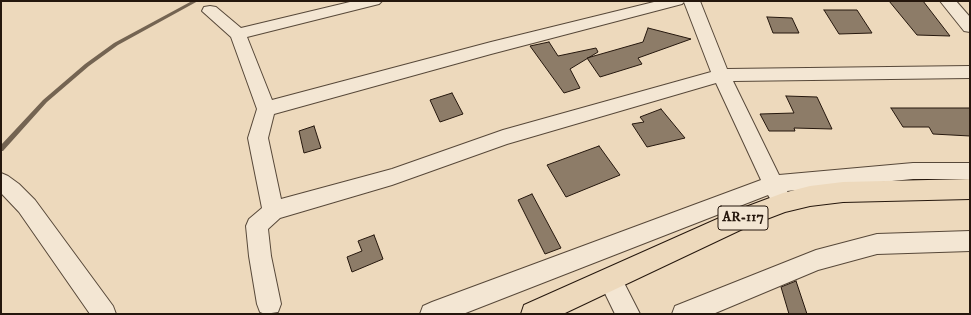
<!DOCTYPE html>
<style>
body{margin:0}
#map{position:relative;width:971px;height:315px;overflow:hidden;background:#edd9bc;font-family:"IM FELL DW Pica",serif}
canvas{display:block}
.frame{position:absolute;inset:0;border:2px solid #25170d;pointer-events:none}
</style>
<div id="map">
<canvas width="971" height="315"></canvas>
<div class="frame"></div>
</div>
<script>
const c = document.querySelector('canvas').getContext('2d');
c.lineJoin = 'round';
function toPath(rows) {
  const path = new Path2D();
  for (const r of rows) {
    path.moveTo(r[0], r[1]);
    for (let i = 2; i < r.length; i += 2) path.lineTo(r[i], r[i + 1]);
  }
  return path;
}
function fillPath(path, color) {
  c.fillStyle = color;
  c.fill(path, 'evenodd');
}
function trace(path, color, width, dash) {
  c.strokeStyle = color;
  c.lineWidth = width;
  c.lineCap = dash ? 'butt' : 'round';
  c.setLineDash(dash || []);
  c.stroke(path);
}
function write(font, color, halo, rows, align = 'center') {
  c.font = font + ' "IM FELL DW Pica",serif';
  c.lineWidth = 4;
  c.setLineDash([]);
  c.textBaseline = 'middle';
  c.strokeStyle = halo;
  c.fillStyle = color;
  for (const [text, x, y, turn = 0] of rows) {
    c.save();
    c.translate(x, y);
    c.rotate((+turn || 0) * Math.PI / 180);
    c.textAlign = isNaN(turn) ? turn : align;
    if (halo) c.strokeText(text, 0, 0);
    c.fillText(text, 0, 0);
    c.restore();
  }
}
fillPath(toPath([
 [192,1,198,1,118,45,89,66,47,102,3,151,1,151,1,145,43,100,85,64,114,43,192,1]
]), '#746452');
const building = toPath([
 [889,1,923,1,950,36,917,35,889,1],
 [824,10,857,10,872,33,839,34,824,10],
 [767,17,792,18,799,33,773,33,767,17],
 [648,28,691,39,638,58,642,64,600,77,587,58,643,42,648,28],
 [549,42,558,56,596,48,598,52,570,69,580,88,564,93,530,46,549,42],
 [452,93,463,114,440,122,430,100,452,93],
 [786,96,817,97,832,129,794,128,795,131,769,131,760,114,794,113,786,96],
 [891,108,970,108,970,136,933,134,929,127,903,127,891,108],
 [661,109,685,138,647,147,632,124,644,122,640,117,661,109],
 [314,126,321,148,304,153,299,131,314,126],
 [599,146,620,175,566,197,547,165,599,146],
 [532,194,561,248,545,254,518,200,532,194],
 [374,235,383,259,352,272,347,257,362,251,358,241,374,235],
 [796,281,807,314,789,314,781,287,796,281]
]);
fillPath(building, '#8d7c68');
trace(building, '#25170d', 1);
const minor = toPath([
 [354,1,382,1,379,4,247,37,272,100,491,42,658,1,700,1,727,69,970,66,970,78,733,81,779,175,913,163,970,163,970,179,913,179,787,191,790,196,786,202,779,205,772,202,768,195,463,314,420,314,423,306,432,302,761,180,716,83,507,144,392,185,280,218,268,229,271,256,281,304,278,312,265,314,260,312,257,304,249,256,246,226,249,219,262,208,248,138,257,109,231,37,202,11,204,7,210,6,216,7,241,28,354,1],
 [684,2,711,72,503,130,392,169,281,199,268,138,274,114,491,54,682,4,684,2],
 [940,1,956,1,970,17,970,32,964,31,940,1],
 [1,173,8,176,19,184,35,200,113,306,116,314,90,314,19,212,1,193,1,173],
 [970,231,970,251,877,254,818,270,713,314,672,314,675,306,816,250,877,234,970,231],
 [610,268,618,271,640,314,615,314,598,279,602,271,610,268]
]);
const primary = toPath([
 [970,179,970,199,843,202,810,206,785,212,751,225,563,314,521,314,524,305,735,211,783,193,810,186,843,182,970,179]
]);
trace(minor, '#574839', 2);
trace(primary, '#25170d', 2);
fillPath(minor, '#f3e6d3');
fillPath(primary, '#edd9bc');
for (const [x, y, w] of [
 [743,218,50]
]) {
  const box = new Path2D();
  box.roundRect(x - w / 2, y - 12, w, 24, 3);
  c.fillStyle = '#f3e6d3';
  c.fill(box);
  trace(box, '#25170d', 1);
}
write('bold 14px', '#25170d', null, [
 ["AR-117",743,218]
]);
</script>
